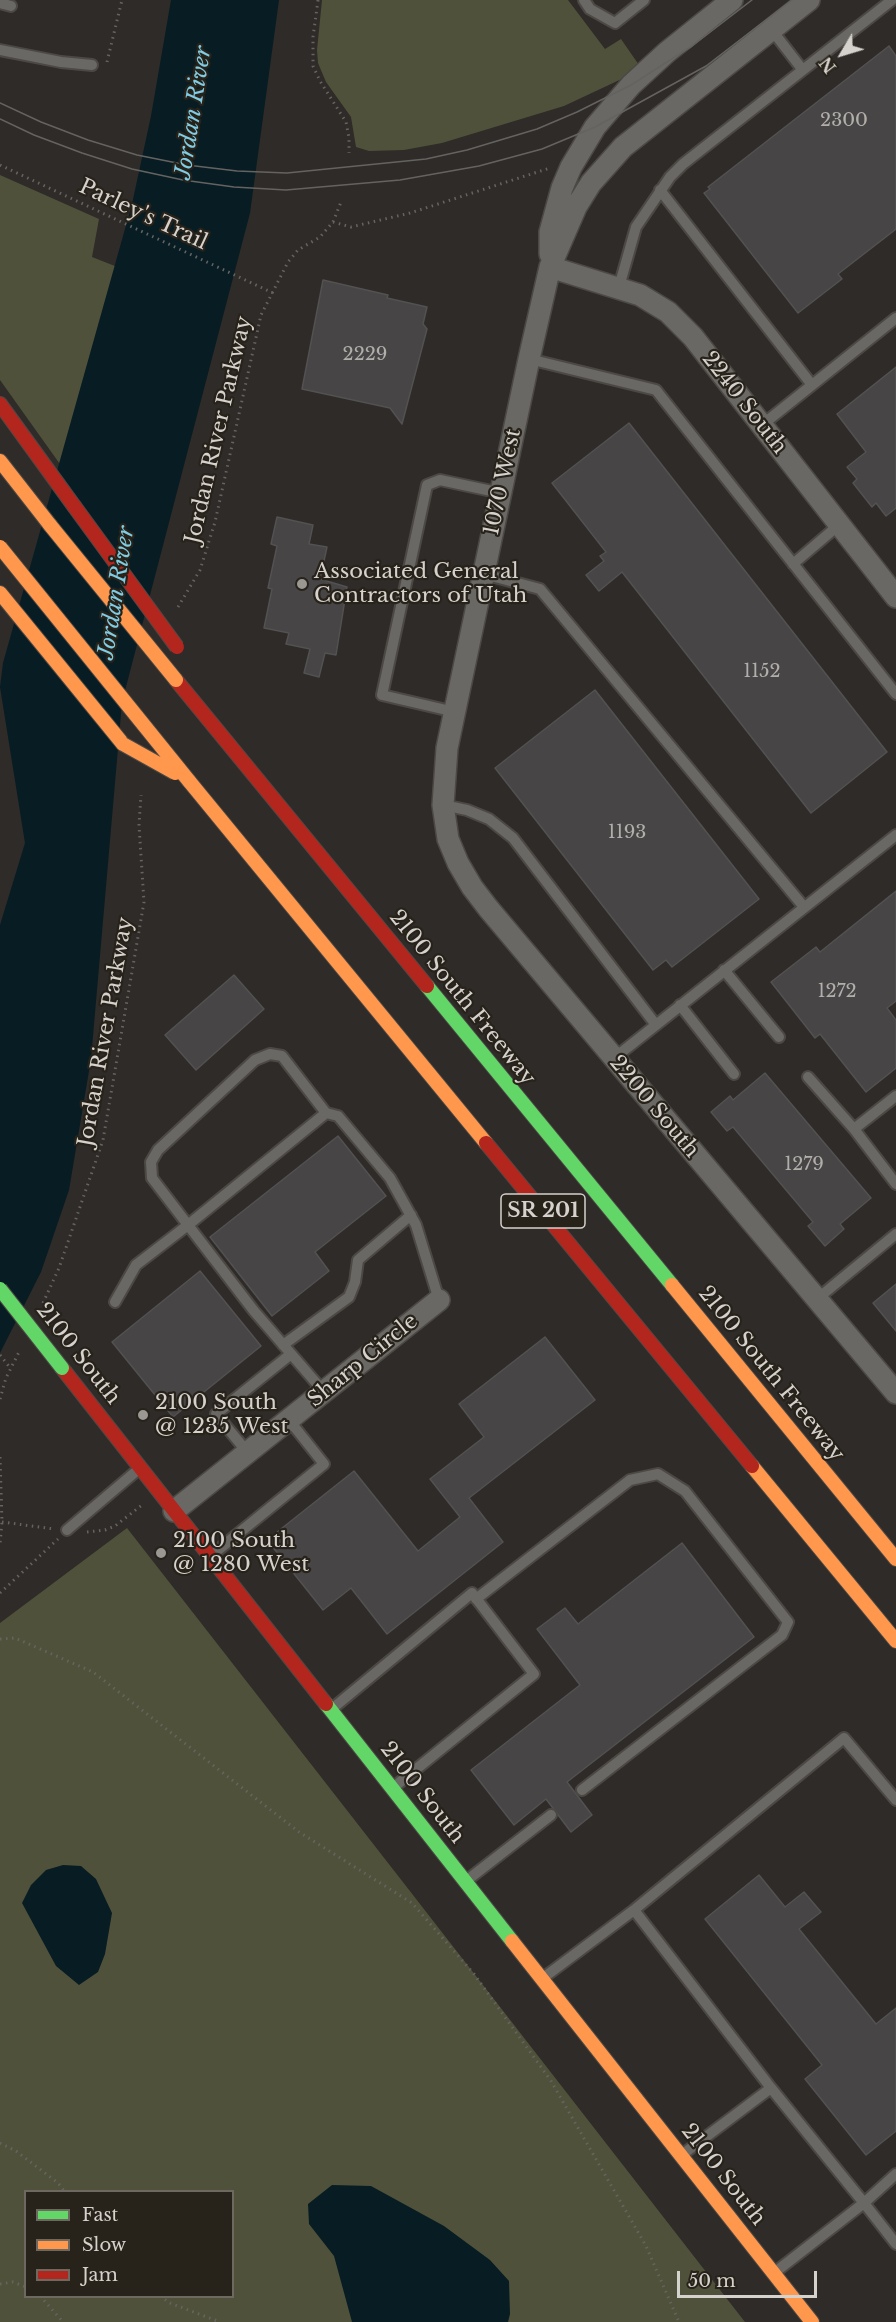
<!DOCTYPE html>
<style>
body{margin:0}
#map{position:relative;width:896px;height:2322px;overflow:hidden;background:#2e2b28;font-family:"Libre Baskerville",serif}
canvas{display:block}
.legend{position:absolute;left:24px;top:2190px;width:210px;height:108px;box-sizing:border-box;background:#28231a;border:2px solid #6d6961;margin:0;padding:8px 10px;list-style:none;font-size:18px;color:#d5d1cc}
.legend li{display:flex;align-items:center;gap:12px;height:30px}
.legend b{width:30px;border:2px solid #6d6961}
.north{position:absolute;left:812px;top:24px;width:60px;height:60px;-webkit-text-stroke:4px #28231a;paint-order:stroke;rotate:232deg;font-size:16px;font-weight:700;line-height:24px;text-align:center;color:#d5d1cc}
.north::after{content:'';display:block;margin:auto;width:21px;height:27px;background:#d5d1cc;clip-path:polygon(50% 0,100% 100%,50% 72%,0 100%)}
.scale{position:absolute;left:677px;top:2271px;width:140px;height:27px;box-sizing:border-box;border:3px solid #d5d1cc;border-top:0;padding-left:8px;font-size:18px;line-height:21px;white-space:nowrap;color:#d5d1cc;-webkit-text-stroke:4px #28231a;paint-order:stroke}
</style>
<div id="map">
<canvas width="896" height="2322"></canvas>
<ul class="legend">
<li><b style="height:8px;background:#63d668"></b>Fast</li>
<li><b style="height:8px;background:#ff974d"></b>Slow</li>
<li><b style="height:8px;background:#b3261e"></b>Jam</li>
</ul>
<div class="north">N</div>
<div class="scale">50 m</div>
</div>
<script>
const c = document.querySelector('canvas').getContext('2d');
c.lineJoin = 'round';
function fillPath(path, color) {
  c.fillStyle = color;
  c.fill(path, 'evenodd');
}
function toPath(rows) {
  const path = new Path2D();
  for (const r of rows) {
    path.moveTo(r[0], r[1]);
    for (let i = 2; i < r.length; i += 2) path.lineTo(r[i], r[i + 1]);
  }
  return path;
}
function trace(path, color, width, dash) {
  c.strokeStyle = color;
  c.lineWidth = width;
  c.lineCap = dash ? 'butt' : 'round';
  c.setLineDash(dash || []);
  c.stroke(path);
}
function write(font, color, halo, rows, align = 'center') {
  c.font = font + ' "Libre Baskerville",serif';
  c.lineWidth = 4.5;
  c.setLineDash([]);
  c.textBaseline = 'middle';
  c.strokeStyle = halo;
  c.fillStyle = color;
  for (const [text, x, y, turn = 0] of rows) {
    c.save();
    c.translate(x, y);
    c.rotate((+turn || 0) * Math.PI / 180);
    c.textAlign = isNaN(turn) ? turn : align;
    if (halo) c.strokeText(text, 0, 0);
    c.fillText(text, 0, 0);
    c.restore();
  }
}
fillPath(toPath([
 [322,0,568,0,605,49,621,39,639,65,628,76,564,106,442,143,404,150,369,151,356,147,351,117,326,82,318,63,317,50],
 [0,175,99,219,92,257,120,268,82,495,0,380],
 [127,1528,406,1886,745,2322,0,2322,0,1623],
 [26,2192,232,2192,232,2296,26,2296]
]), '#50513a');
fillPath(toPath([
 [171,0,279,0,250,213,122,702,91,1059,69,1190,41,1272,0,1353,0,925,25,843,0,687,3,663,132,204,151,116],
 [63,1865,81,1866,96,1879,112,1913,105,1954,98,1972,79,1985,56,1966,22,1903,31,1885,46,1870],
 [332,2185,371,2186,444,2226,490,2260,509,2281,510,2314,508,2322,352,2322,334,2256,309,2224,308,2204]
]), '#081c23');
const building = toPath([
 [889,46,896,56,896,229,838,274,842,279,798,313,704,193,710,189,708,187,889,46],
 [323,280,388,295,387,298,427,307,423,324,427,329,402,424,390,408,302,389,323,280],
 [896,367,896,508,886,516,876,503,872,507,853,483,857,479,847,467,866,452,837,414,896,367],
 [629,423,887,752,811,813,622,572,599,591,586,575,604,561,600,556,606,552,552,483,629,423],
 [277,517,313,525,309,544,327,547,320,579,347,587,336,655,325,653,319,677,304,673,310,649,286,644,289,633,264,628,272,589,268,588,277,546,271,544,277,517],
 [595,690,759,899,672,967,666,960,653,970,495,768,595,690],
 [896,891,896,1001,887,1008,896,1020,896,1068,866,1092,820,1034,815,1038,771,982,816,947,820,952,896,891],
 [234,975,264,1009,196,1070,165,1035,234,975],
 [765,1073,871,1198,840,1224,844,1229,825,1246,808,1226,813,1222,733,1127,727,1131,711,1112,730,1096,733,1100,765,1073],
 [338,1136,386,1196,315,1252,329,1271,272,1316,210,1237,338,1136],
 [200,1271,261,1346,173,1417,112,1342,200,1271],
 [896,1284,896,1331,873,1303,896,1284],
 [545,1337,595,1400,469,1498,503,1542,387,1634,351,1588,323,1610,267,1540,354,1471,418,1551,460,1517,430,1479,484,1437,459,1404,545,1337],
 [682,1543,754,1637,567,1782,592,1815,571,1832,546,1799,514,1825,471,1770,580,1685,537,1629,565,1608,578,1624,682,1543],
 [759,1875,785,1907,804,1892,821,1912,799,1929,876,2024,896,2008,896,2131,866,2155,805,2079,822,2065,705,1919,759,1875]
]);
fillPath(building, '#474546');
trace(building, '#535151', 1.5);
const lane = toPath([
 [584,0,590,9,615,23,644,0],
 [0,3,11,6],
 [771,29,802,69],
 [0,50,61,62,92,65],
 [660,190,812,385],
 [619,287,636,227,670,177,683,164,892,0],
 [529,359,656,390,896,694],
 [762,425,896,318],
 [793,564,840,524],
 [484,574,540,589,804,907],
 [455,712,382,695,427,485,440,480,501,493],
 [443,805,467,810,489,819,513,838,656,1025],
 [724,970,779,1037],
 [680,1005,734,1074],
 [613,1059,896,835],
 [808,1077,854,1129],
 [896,1096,854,1129,896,1184],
 [817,1299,896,1234],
 [115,1302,136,1265,188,1225,152,1178,151,1162,158,1150,255,1060,270,1054,282,1056,326,1113],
 [283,1345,349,1297,355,1282,358,1260,411,1215],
 [324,1392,254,1311,188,1225,326,1113,338,1116,390,1178,416,1225,439,1300],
 [248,1453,216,1414,291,1354],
 [67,1530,140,1468],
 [213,1554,324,1464,289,1420],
 [476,1599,630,1480,658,1474,685,1491,788,1622,782,1635,582,1790],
 [333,1708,472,1593,534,1674,394,1787],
 [466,1881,551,1815],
 [634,1910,844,1738,896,1800],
 [543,1978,634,1910,771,2088],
 [683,2154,771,2088,864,2203,774,2273],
 [896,2174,864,2203,896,2244]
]);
const street = toPath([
 [809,0,623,147,591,183,576,207,550,267,529,359,447,748,443,805,448,839,458,863,472,887,488,908,896,1393],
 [550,254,550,232,562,188,571,167,595,127,631,85,667,52,732,0],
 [550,267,640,295,668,312,693,337,896,597],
 [174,1511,439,1300]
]);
const fast = toPath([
 [427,986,672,1285],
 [326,1704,512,1941]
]);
const slow = toPath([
 [0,461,50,525],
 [0,593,123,744],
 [189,781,486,1143],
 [672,1285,896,1559],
 [752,1466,896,1641],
 [512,1941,812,2322]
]);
const jam = toPath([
 [0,404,74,506],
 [176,680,427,986],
 [486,1143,752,1466],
 [62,1368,326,1704]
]);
trace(lane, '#4c4945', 14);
trace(street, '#4c4945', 24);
trace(fast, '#4c4945', 16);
trace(slow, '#4c4945', 16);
trace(jam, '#4c4945', 16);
trace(toPath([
 [318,0,313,37,313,66,320,81,346,122,349,138,349,153],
 [107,62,122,0],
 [0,165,273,293],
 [333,222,351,227,410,213,550,168],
 [178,607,200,570,215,522,261,315,288,262,298,250,320,237,333,222,341,202],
 [43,1303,59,1268,103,1140,144,902,139,825,141,795],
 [0,1355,11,1369],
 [0,1399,6,1378,19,1352],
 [0,1457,2,1522,0,1544],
 [2,1522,54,1529],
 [87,1532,105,1530,115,1526,142,1505],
 [0,1593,58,1539],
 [0,1639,15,1638,93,1672,299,1832,412,1903,474,1974,551,2081,646,2246,679,2322],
 [0,2143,16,2151,58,2183,65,2192],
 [0,2284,13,2282,26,2287],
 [40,2296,63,2322],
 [160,2296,170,2303,220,2322]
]), '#666461', 3, [1.5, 4.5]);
trace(lane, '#6a6864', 10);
trace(street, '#6a6864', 21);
trace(fast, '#63d668', 14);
trace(slow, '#ff974d', 14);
trace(jam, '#b3261e', 14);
trace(toPath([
 [0,103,41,122,88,140,137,155,187,165,237,171,287,173,426,159,467,150,537,129,577,112,631,85,692,46,752,0],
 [0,119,34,135,82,153,132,169,183,180,234,187,286,190,400,180,479,166,542,149,595,127,706,66,792,0]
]), '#656361', 1.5);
const fastBridge = toPath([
 [0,1289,62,1368]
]);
const slowBridge = toPath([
 [50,525,176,680],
 [0,547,189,781],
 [123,744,175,773]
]);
const jamBridge = toPath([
 [74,506,177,647]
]);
trace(fastBridge, '#4c4945', 16, []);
trace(slowBridge, '#4c4945', 16, []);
trace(jamBridge, '#4c4945', 16, []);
trace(fastBridge, '#63d668', 14);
trace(slowBridge, '#ff974d', 14);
trace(jamBridge, '#b3261e', 14);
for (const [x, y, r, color] of [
 [302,584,6,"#9b9793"],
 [143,1415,6,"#9b9793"],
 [161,1553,6,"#9b9793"]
]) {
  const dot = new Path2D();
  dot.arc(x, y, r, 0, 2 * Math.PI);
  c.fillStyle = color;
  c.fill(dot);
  trace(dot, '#28231a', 2);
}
write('18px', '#b2aeaa', null, [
 ["2300",844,121],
 ["2229",365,355],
 ["1152",762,672],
 ["1193",627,833],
 ["1272",837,992],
 ["1279",804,1165]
]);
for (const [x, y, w] of [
 [543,1211,84]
]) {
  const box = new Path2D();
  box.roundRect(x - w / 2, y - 17, w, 34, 4.5);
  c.fillStyle = '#28231a';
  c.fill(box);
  trace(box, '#d5d1cc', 1.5);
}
write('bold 20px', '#d5d1cc', null, [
 ["SR 201",543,1211]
]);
write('21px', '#d5d1cc', '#28231a', [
 ["Parley's Trail",143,215,25],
 ["2240 South",744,403,52],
 ["Jordan River Parkway",219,430,-77],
 ["1070 West",503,482,-78],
 ["2100 South Freeway",462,998,51],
 ["Jordan River Parkway",106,1032,-80],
 ["2200 South",654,1107,50],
 ["2100 South",78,1354,52],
 ["Sharp Circle",363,1361,-39],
 ["2100 South Freeway",771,1374,51],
 ["2100 South",422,1793,52],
 ["2100 South",723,2175,52]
]);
write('21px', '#d5d1cc', '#28231a', [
 ["Associated General",314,572],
 ["Contractors of Utah",314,596],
 ["2100 South",155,1403],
 ["@ 1235 West",155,1427],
 ["2100 South",173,1541],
 ["@ 1280 West",173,1565]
], 'left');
write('italic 22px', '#7fcce4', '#28231a', [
 ["Jordan River",194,113,-81],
 ["Jordan River",117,593,-81]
]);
</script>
